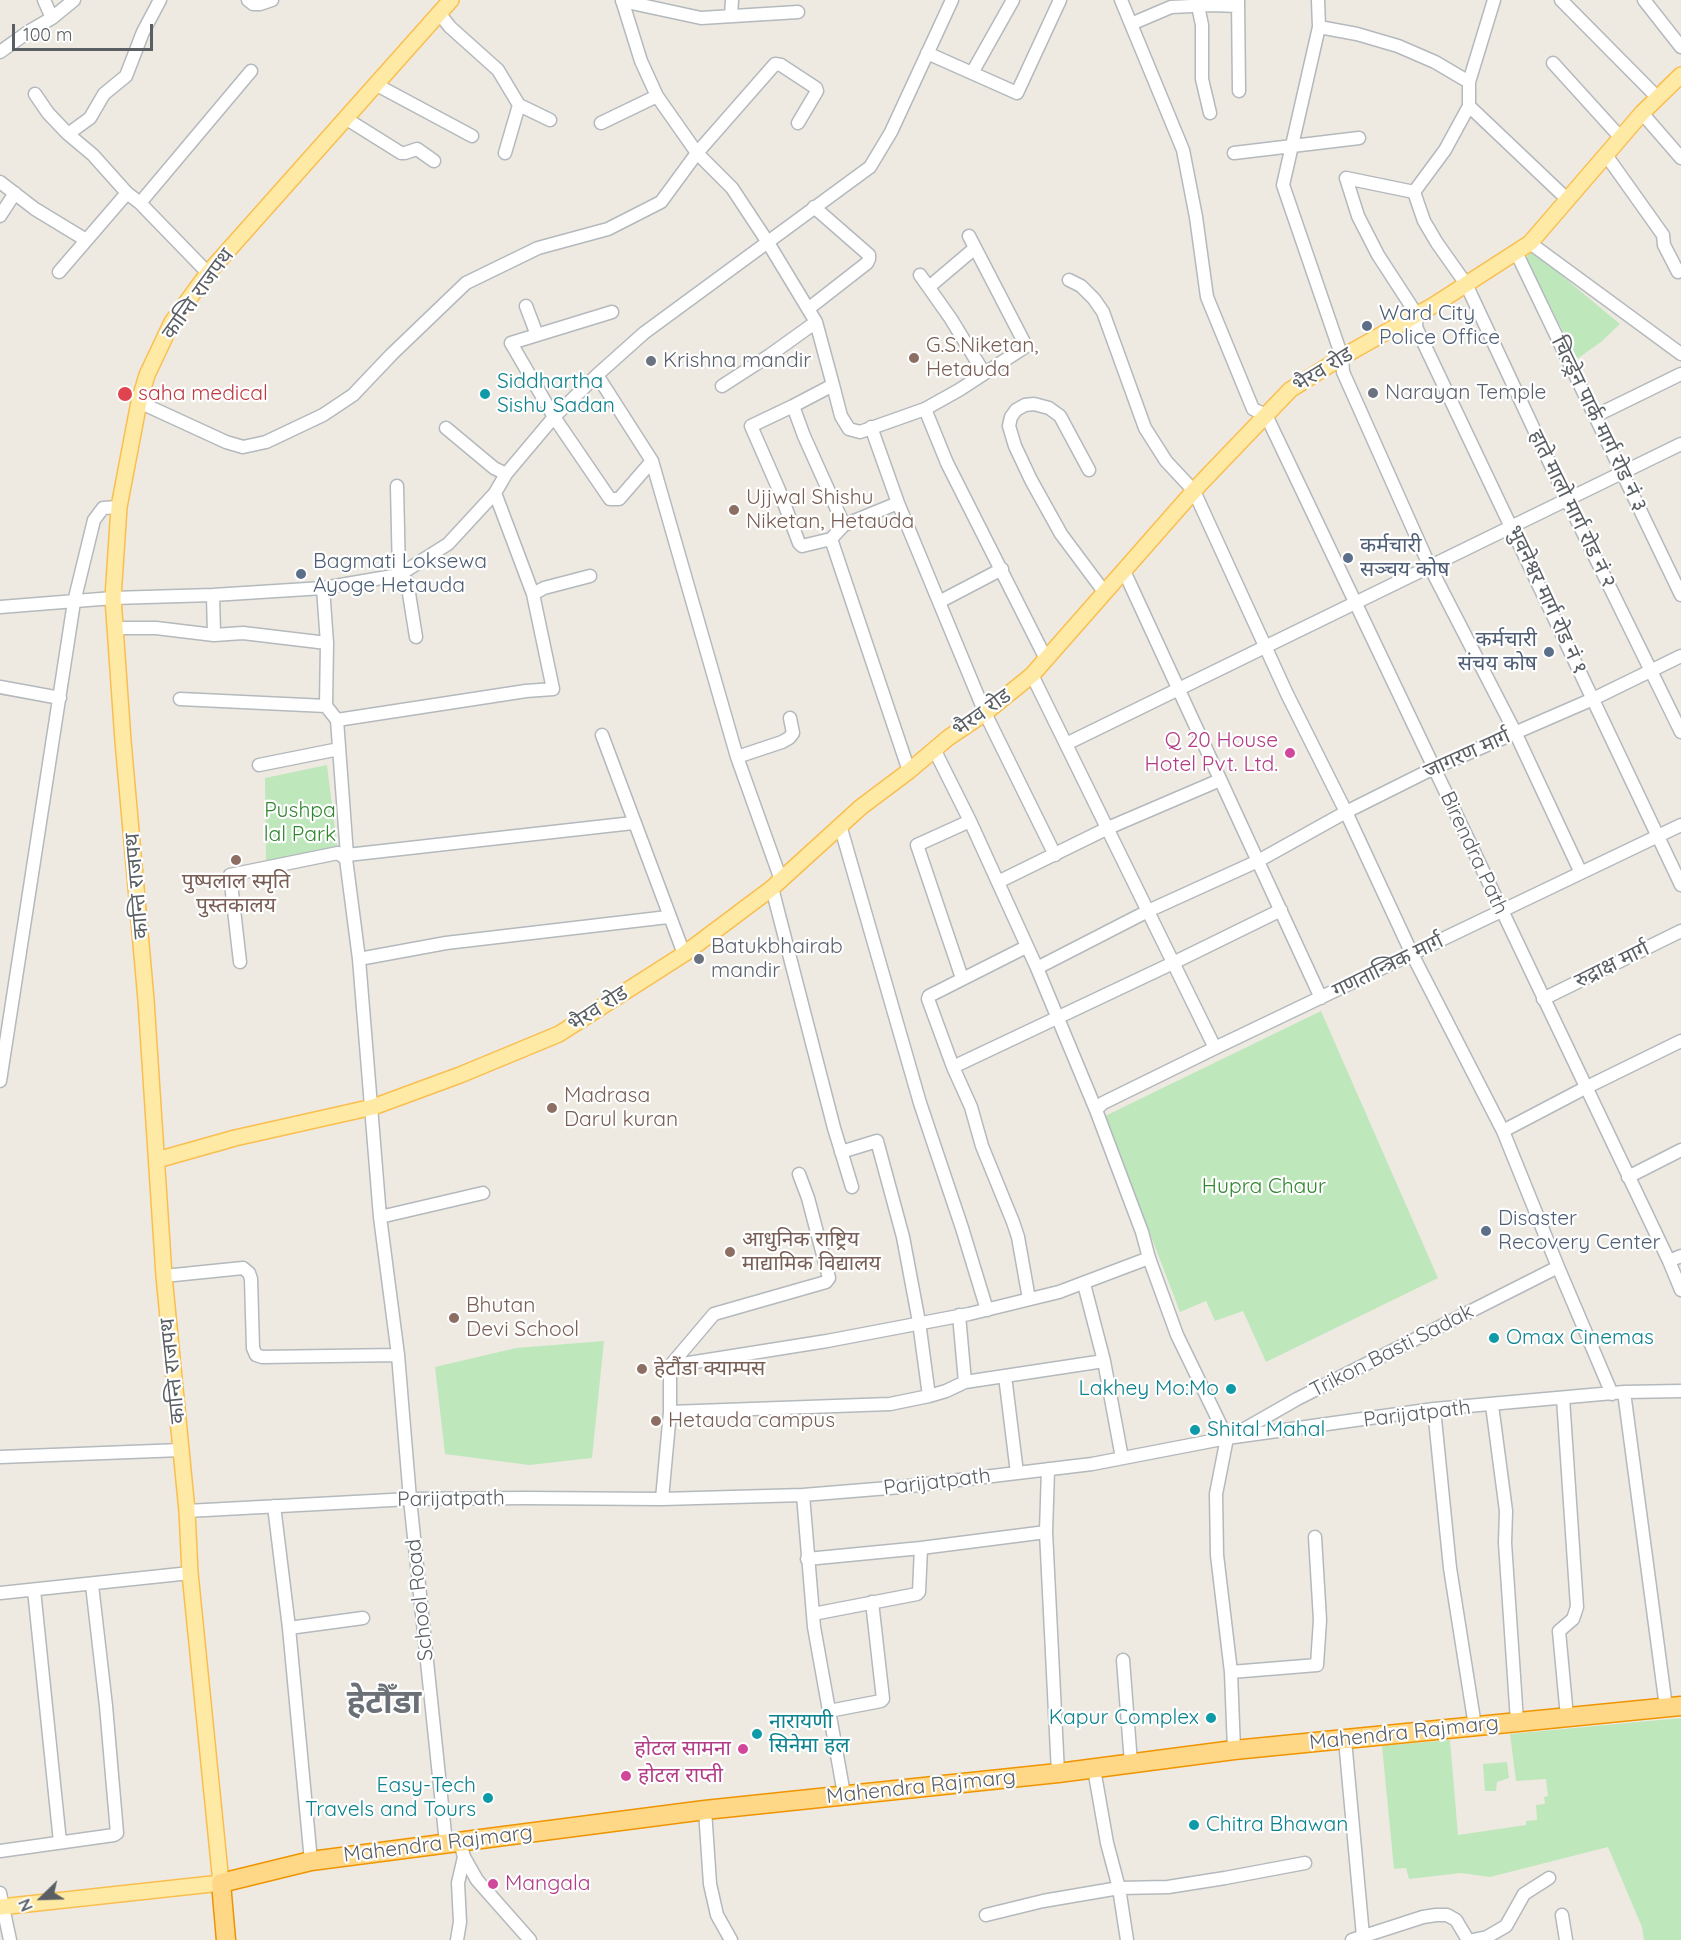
<!DOCTYPE html>
<meta charset="utf-8">
<style>
body{margin:0}
#map{position:relative;width:1681px;height:1940px;overflow:hidden;background:#eeeae1;font-family:Quicksand,sans-serif}
canvas{display:block}
.north{position:absolute;left:12px;top:1868px;width:60px;height:60px;-webkit-text-stroke:4px #fff;paint-order:stroke;rotate:247deg;font-size:16px;font-weight:700;line-height:24px;text-align:center;color:#5a5f64}
.north::after{content:'';display:block;margin:auto;width:21px;height:27px;background:#5a5f64;clip-path:polygon(50% 0,100% 100%,50% 72%,0 100%)}
.scale{position:absolute;left:12px;top:24px;width:141px;height:27px;box-sizing:border-box;border:3px solid #5a5f64;border-top:0;padding-left:8px;font-size:18px;line-height:21px;white-space:nowrap;color:#5a5f64;-webkit-text-stroke:4px #fff;paint-order:stroke}
</style>
<div id="map">
<canvas width="1681" height="1940"></canvas>
<div class="north">N</div>
<div class="scale">100 m</div>
</div>
<script>
const c = document.querySelector('canvas').getContext('2d');
c.lineJoin = 'round';
function fillPath(path, color) {
  c.fillStyle = color;
  c.fill(path, 'evenodd');
}
function toPath(rows) {
  const path = new Path2D();
  for (const r of rows) {
    path.moveTo(r[0], r[1]);
    for (let i = 2; i < r.length; i += 2) path.lineTo(r[i], r[i + 1]);
  }
  return path;
}
function trace(path, color, width, dash) {
  c.strokeStyle = color;
  c.lineWidth = width;
  c.lineCap = dash ? 'butt' : 'round';
  c.setLineDash(dash || []);
  c.stroke(path);
}
function write(font, color, halo, rows, align = 'center') {
  c.font = font + ' Quicksand,"Noto Sans Devanagari",sans-serif';
  c.lineWidth = 4.5;
  c.setLineDash([]);
  c.textBaseline = 'middle';
  c.strokeStyle = halo;
  c.fillStyle = color;
  for (const [text, x, y, turn = 0] of rows) {
    c.save();
    c.translate(x, y);
    c.rotate((+turn || 0) * Math.PI / 180);
    c.textAlign = isNaN(turn) ? turn : align;
    if (halo) c.strokeText(text, 0, 0);
    c.fillText(text, 0, 0);
    c.restore();
  }
}
fillPath(toPath([
 [1531,250,1620,324,1601,342,1577,359,1526,259],
 [327,765,338,853,266,865,265,778],
 [1321,1011,1438,1278,1266,1362,1243,1311,1215,1321,1206,1301,1180,1312,1105,1116],
 [604,1341,592,1458,529,1465,445,1454,435,1367,516,1348],
 [1681,1718,1681,1940,1644,1940,1642,1927,1608,1847,1490,1877,1461,1873,1409,1879,1406,1868,1394,1869,1382,1746,1450,1740,1458,1835,1526,1825,1526,1821,1537,1820,1536,1805,1545,1804,1544,1797,1548,1796,1546,1779,1516,1781,1510,1734],
 [1507,1762,1509,1778,1497,1782,1496,1791,1485,1791,1483,1764]
]), '#bfe7bc');
const minor = toPath([
 [44,0,52,18],
 [248,0,253,4,260,4,272,0],
 [622,0,641,61,657,96,697,153,732,188,767,241,816,322,833,385,793,406,804,436,844,525,831,539],
 [1121,0,1183,150,1196,217,1207,297,1253,409,1266,415,1669,1261,1681,1290],
 [1238,0,1239,91],
 [1318,0,1319,27,1283,185,1342,357,1343,372,1430,567,1515,732,1581,873],
 [1494,0,1469,82,1469,106,1568,200],
 [1561,0,1657,97],
 [1644,0,1681,47],
 [622,1,701,18,798,12],
 [1198,6,1202,25,1202,79,1210,113],
 [439,13,450,27,498,70,519,105,550,120],
 [731,16,732,0],
 [1131,24,1171,7,1212,5,1238,6],
 [1319,27,1357,34,1398,46,1435,62,1469,82],
 [0,52,28,32,52,18,74,0],
 [927,53,1017,93,1060,0],
 [1553,63,1621,138],
 [972,73,1013,0],
 [375,84,472,136],
 [35,94,48,113,68,134,93,155,127,193,140,203,208,273],
 [1469,106,1445,150,1414,192,1424,221,1437,243,1466,284,1567,500,1681,732],
 [1642,113,1681,158],
 [345,118,401,153,405,153,417,149,434,161],
 [601,123,657,96],
 [68,134,90,118,104,94,126,76,143,32,160,0],
 [505,153,519,105],
 [1234,153,1359,138],
 [1606,155,1663,235,1664,245,1678,272],
 [0,182,35,209,86,240],
 [1414,192,1346,178,1358,216,1378,255,1417,315,1416,327,1681,885],
 [140,203,251,71],
 [0,216,15,193],
 [1530,243,1681,354],
 [1517,254,1681,595],
 [59,272,127,193],
 [920,275,951,319,984,373],
 [1069,280,1081,286,1094,299,1103,312,1145,428,1166,461,1194,491,1287,694,1346,812,1412,954,1503,1131,1558,1267,1612,1394],
 [929,287,975,248],
 [526,306,537,335],
 [808,309,867,263,869,259,869,255,814,207],
 [612,312,511,343,554,417,610,499,619,499,652,461],
 [597,375,652,461,737,757,781,880],
 [833,385,841,416,849,429,860,432,925,409,959,390,1025,347,1025,344,969,236],
 [722,386,770,355,816,322],
 [139,402,226,442,243,447,266,442,323,415,353,395,392,354,466,283,538,248,608,229,661,202,697,153,775,64,781,65,816,88,817,91,798,123],
 [793,406,751,426,779,490,799,543,802,546,831,539,909,771],
 [925,409,947,463,1046,659],
 [1595,416,1681,374],
 [871,427,898,503,985,713,1055,855],
 [446,428,494,468,506,474],
 [1089,470,1060,416,1049,408,1034,404,1025,405,1016,410,1011,417,1009,426,1015,446,1031,480,1061,534,1105,593],
 [397,486,399,575,407,581,416,637],
 [844,525,898,503],
 [1124,571,1321,998],
 [323,588,327,643,326,706,337,720,347,855,346,859,359,959,380,1217,398,1355,410,1499,446,1843],
 [533,594,544,588,590,576],
 [213,595,214,635],
 [939,602,1002,569],
 [0,607,113,598,213,595,323,588,399,575,448,544,495,493,506,474,554,417,597,375,644,333,870,167,891,132,952,0],
 [115,628,156,628,214,635,243,633,327,643],
 [1032,675,1215,1048],
 [0,687,60,698],
 [180,699,326,706],
 [337,720,526,691,553,689,533,594,495,493],
 [602,735,684,954],
 [1066,744,1681,444],
 [934,749,970,821,1037,968,1096,1110,1142,1232,1149,1258,1177,1335,1227,1438,1216,1494,1217,1555,1231,1672,1234,1750],
 [737,757,782,742,789,738,793,733,790,718],
 [259,765,339,749],
 [840,825,920,1103,962,1228,987,1310],
 [347,855,633,823],
 [998,882,1108,828,1220,780],
 [772,888,834,1128,852,1187],
 [1026,947,929,996,928,999,953,1067,971,1107,982,1146,1013,1222,1018,1237,1029,1299],
 [359,959,446,943,668,917],
 [240,962,230,875,338,853,346,859],
 [1037,968,1148,911,1258,861,1346,812,1434,768,1593,699,1681,656],
 [962,978,917,845,970,821],
 [1543,999,1681,931],
 [953,1067,1173,963,1281,910],
 [0,1081,74,602,94,520,103,508,119,507],
 [1096,1110,1103,1103,1215,1048,1681,825],
 [1503,1131,1585,1088,1681,1041],
 [841,1152,877,1141,903,1237,919,1322,929,1396],
 [1628,1177,1681,1150],
 [380,1217,483,1193],
 [1669,1261,1681,1256],
 [164,1276,243,1268,249,1273,251,1279,253,1348,256,1355,262,1357,398,1355],
 [1084,1284,1104,1361,1122,1458],
 [959,1315,965,1382],
 [670,1366,827,1341,969,1314,1059,1292,1149,1258],
 [1005,1376,1017,1473],
 [1624,1392,1666,1707],
 [1563,1398,1577,1607,1573,1619,1559,1631,1567,1717],
 [1492,1405,1506,1511,1505,1543,1517,1721],
 [1434,1409,1450,1568,1475,1726],
 [670,1412,890,1404,929,1396,946,1391,965,1382,1104,1361],
 [1234,1435,1297,1399,1558,1267],
 [0,1457,181,1450],
 [1048,1469,1046,1532,1058,1773],
 [803,1495,814,1627,844,1794],
 [662,1499,670,1412,670,1366,714,1314,826,1282,829,1278,808,1198,799,1174],
 [274,1506,289,1628,311,1861],
 [187,1511,410,1499,525,1498,662,1499,803,1495,901,1487,1092,1464,1227,1438,1434,1409,1624,1392,1681,1391],
 [807,1559,921,1548,1046,1532],
 [34,1590,60,1842],
 [0,1593,190,1573],
 [813,1614,917,1594,919,1592,921,1548],
 [289,1628,363,1618],
 [1123,1660,1131,1763],
 [1231,1672,1317,1665,1320,1620,1315,1537],
 [829,1711,881,1701,883,1699,872,1602],
 [1345,1740,1363,1936],
 [1094,1769,1107,1843,1119,1888,1127,1940],
 [705,1810,710,1884,717,1915,731,1940],
 [460,1842,464,1857,477,1880,530,1940],
 [0,1851,114,1835,117,1833,106,1706,92,1585],
 [0,1893,10,1940],
 [986,1915,1043,1901,1119,1888,1168,1887,1225,1878,1305,1863],
 [1562,1915,1566,1940],
 [457,1940,460,1922,458,1883,464,1857],
 [1352,1940,1423,1917,1436,1915,1447,1915,1456,1920,1468,1940],
 [1473,1940,1487,1937,1506,1926,1524,1894,1549,1878]
]);
const major = toPath([
 [157,1160,235,1138,373,1107,460,1075,559,1034,684,954,772,888,861,807,909,771,948,738,985,713,1032,675,1200,484,1290,390,1342,357,1434,305,1530,243,1642,113,1681,75],
 [0,1907,221,1883,190,1573,187,1511,164,1276,146,1000,123,741,113,598,119,507,139,402,147,375,172,322,208,273,451,0]
]);
const highway = toPath([
 [226,1940,221,1883,311,1861,705,1810,1058,1773,1234,1750,1681,1706]
]);
trace(minor, '#b4b9bd', 15);
trace(major, '#fabe4f', 18);
trace(highway, '#ef9400', 21);
trace(minor, '#fff', 12);
trace(major, '#ffeaa5', 15);
trace(highway, '#ffd887', 18);
for (const [x, y, r, color] of [
 [1367,326,6,"#5c6f8a"],
 [914,358,6,"#8d6e63"],
 [651,361,6,"#6b7280"],
 [1373,393,6,"#6b7280"],
 [125,394,8,"#e0444e"],
 [485,394,6,"#0f9aa8"],
 [734,510,6,"#8d6e63"],
 [1348,558,6,"#5c6f8a"],
 [301,574,6,"#5c6f8a"],
 [1549,652,6,"#5c6f8a"],
 [1290,753,6,"#d1479c"],
 [236,860,6,"#8d6e63"],
 [699,959,6,"#6b7280"],
 [552,1108,6,"#8d6e63"],
 [1486,1231,6,"#5c6f8a"],
 [730,1252,6,"#8d6e63"],
 [454,1318,6,"#8d6e63"],
 [1494,1338,6,"#0f9aa8"],
 [642,1369,6,"#8d6e63"],
 [1231,1389,6,"#0f9aa8"],
 [656,1421,6,"#8d6e63"],
 [1195,1430,6,"#0f9aa8"],
 [1211,1718,6,"#0f9aa8"],
 [757,1734,6,"#0f9aa8"],
 [743,1749,6,"#d1479c"],
 [626,1776,6,"#d1479c"],
 [488,1798,6,"#0f9aa8"],
 [1194,1825,6,"#0f9aa8"],
 [493,1884,6,"#d1479c"]
]) {
  const dot = new Path2D();
  dot.arc(x, y, r, 0, 2 * Math.PI);
  c.fillStyle = color;
  c.fill(dot);
  trace(dot, '#fff', 2);
}
write('21px', '#5a5f64', '#fff', [
 ["कान्ति राजपथ",198,294,-54],
 ["भैरव रोड",1323,370,-32],
 ["चिल्ड्रेन पार्क मार्ग रोड नं ३",1599,424,64],
 ["हाते मालो मार्ग रोड नं २",1572,509,64],
 ["भुवनेश्वर मार्ग रोड नं १",1547,600,65],
 ["भैरव रोड",982,713,-36],
 ["जागरण मार्ग",1467,754,-24],
 ["Birendra Path",1474,853,65],
 ["कान्ति राजपथ",137,886,-95],
 ["रुद्राक्ष मार्ग",1612,965,-26],
 ["गणतान्त्रिक मार्ग",1388,966,-26],
 ["भैरव रोड",598,1009,-33],
 ["Trikon Basti Sadak",1392,1351,-27],
 ["कान्ति राजपथ",173,1371,-96],
 ["Parijatpath",1417,1414,-7],
 ["Parijatpath",937,1482,-7],
 ["Parijatpath",451,1499,-1],
 ["School Road",420,1600,-96],
 ["Mahendra Rajmarg",1404,1733,-6],
 ["Mahendra Rajmarg",921,1787,-6],
 ["Mahendra Rajmarg",438,1844,-7]
]);
write('21px', '#4e5e75', '#fff', [
 ["Ward City",1379,314],
 ["Police Office",1379,338],
 ["कर्मचारी",1360,546],
 ["सञ्चय कोष",1360,570],
 ["Bagmati Loksewa",313,562],
 ["Ayoge Hetauda",313,586],
 ["कर्मचारी",1537,640,"right"],
 ["संचय कोष",1537,664,"right"],
 ["Disaster",1498,1219],
 ["Recovery Center",1498,1243]
], 'left');
write('21px', '#785e54', '#fff', [
 ["G.S.Niketan,",926,346],
 ["Hetauda",926,370],
 ["Ujjwal Shishu",746,498],
 ["Niketan, Hetauda",746,522],
 ["पुष्पलाल स्मृति",236,882,"center"],
 ["पुस्तकालय",236,906,"center"],
 ["Madrasa",564,1096],
 ["Darul kuran",564,1120],
 ["आधुनिक राष्ट्रिय",742,1240],
 ["माद्यामिक विद्यालय",742,1264],
 ["Bhutan",466,1306],
 ["Devi School",466,1330],
 ["हेटौंडा क्याम्पस",654,1369],
 ["Hetauda campus",668,1421]
], 'left');
write('21px', '#5b616d', '#fff', [
 ["Krishna mandir",663,361],
 ["Narayan Temple",1385,393],
 ["Batukbhairab",711,947],
 ["mandir",711,971]
], 'left');
write('21px', '#0d838f', '#fff', [
 ["Siddhartha",497,382],
 ["Sishu Sadan",497,406],
 ["Omax Cinemas",1506,1338],
 ["Lakhey Mo:Mo",1219,1389,"right"],
 ["Shital Mahal",1207,1430],
 ["Kapur Complex",1199,1718,"right"],
 ["नारायणी",769,1722],
 ["सिनेमा हल",769,1746],
 ["Easy-Tech",476,1786,"right"],
 ["Travels and Tours",476,1810,"right"],
 ["Chitra Bhawan",1206,1825]
], 'left');
write('21px', '#be3a42', '#fff', [
 ["saha medical",138,394]
], 'left');
write('21px', '#b23c85', '#fff', [
 ["Q 20 House",1278,741],
 ["Hotel Pvt. Ltd.",1278,765],
 ["होटल सामना",731,1749],
 ["होटल राप्ती",638,1776,"left"],
 ["Mangala",505,1884,"left"]
], 'right');
write('21px', '#31862f', '#fff', [
 ["Pushpa",300,811],
 ["lal Park",300,835],
 ["Hupra Chaur",1264,1187]
]);
write('bold 33px', '#6b7176', '#fff', [
 ["हेटौँडा",384,1703]
]);
</script>
